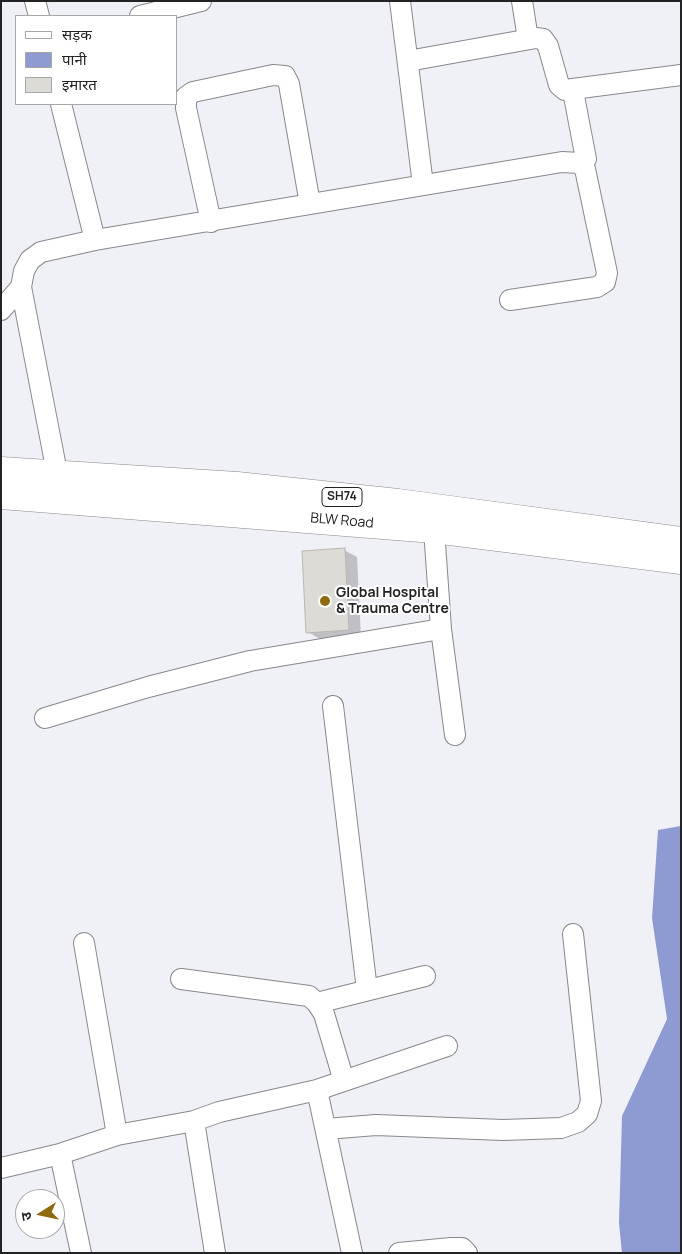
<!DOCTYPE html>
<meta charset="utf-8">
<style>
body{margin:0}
#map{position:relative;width:682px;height:1254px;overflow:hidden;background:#f0f1f6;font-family:Manrope,"Noto Sans Devanagari",sans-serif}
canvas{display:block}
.frame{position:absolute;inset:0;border:2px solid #222324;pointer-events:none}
.legend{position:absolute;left:15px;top:15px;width:162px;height:90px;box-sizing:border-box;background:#fff;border:1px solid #a7a7a7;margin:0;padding:6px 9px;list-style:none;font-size:15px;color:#222324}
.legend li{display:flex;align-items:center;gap:10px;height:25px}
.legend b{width:25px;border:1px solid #a7a7a7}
.north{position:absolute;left:15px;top:1189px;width:50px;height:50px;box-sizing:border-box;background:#fff;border:1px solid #a7a7a7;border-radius:50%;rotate:260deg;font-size:14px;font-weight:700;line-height:20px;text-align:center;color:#222324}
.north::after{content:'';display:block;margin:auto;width:18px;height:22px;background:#8f6b10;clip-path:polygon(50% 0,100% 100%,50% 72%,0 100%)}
</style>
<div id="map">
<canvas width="682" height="1254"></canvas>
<div class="frame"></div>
<ul class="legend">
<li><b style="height:6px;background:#fff"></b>सड़क</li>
<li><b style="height:14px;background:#8e9bd3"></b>पानी</li>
<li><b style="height:14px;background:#dddbd6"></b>इमारत</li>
</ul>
<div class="north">उ</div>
</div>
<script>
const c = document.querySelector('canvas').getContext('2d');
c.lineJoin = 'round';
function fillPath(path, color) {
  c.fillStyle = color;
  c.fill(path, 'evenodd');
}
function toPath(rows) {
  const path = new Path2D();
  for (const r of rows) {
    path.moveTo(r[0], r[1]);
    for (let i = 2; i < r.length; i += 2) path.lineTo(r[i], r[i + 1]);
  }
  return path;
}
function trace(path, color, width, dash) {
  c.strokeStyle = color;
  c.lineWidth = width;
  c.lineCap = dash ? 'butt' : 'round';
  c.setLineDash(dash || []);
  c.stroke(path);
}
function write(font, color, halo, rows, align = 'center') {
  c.font = font + ' Manrope,sans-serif';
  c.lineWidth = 4;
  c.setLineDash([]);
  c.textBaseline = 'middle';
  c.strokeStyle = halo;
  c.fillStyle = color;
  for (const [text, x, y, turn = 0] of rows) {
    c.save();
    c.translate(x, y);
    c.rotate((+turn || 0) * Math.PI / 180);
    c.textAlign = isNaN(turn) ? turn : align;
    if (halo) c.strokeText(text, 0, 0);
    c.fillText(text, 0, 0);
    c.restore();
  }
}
fillPath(toPath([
 [681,826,681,1253,622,1253,619,1223,622,1116,667,1019,652,918,658,830]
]), '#8e9bd3');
fillPath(toPath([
 [344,550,357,557,361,637,320,639,308,632]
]), '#0003');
const building = toPath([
 [345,548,349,630,306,633,302,551,345,548]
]);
fillPath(building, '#dddbd6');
trace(building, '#b9b6b2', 1);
const minor = toPath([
 [35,1,39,16],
 [400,1,423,185],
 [522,1,528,39],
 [140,16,201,1],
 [408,61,536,38,543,39,548,46,559,85,565,90,681,75],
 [573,91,586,159],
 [61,104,95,240],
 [211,222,186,108,186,97,193,92,273,75,285,76,289,84,310,204],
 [1,310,21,287],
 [60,488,21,287,24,271,30,260,41,252,95,240,562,162,579,163,585,169,607,273,605,282,597,287,510,300],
 [434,529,441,629,455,735],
 [333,706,367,990],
 [45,718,148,687,250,661,441,629],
 [84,943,117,1135],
 [181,979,309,996,317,1003,324,1014,344,1081],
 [317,1003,425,976],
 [317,1090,352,1253],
 [194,1121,215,1253],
 [326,1129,376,1125,503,1130,561,1128,578,1122,587,1114,591,1101,573,934],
 [60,1154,81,1253],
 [1,1168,60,1154,117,1135,194,1121,219,1112,317,1090,447,1046],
 [399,1253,451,1248,462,1248,467,1253]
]);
const primary = toPath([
 [1,471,237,486,398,503,681,541],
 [1,495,434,529,681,560]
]);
trace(minor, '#87888d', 22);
trace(primary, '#87888d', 29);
trace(minor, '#fff', 20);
trace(primary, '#fff', 28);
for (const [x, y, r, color] of [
 [325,601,6,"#8f6b10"]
]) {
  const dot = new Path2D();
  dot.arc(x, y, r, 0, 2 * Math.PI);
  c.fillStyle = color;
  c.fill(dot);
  trace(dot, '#fff', 2);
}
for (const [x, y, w] of [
 [342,497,40]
]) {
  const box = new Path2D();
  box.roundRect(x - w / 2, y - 9.5, w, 19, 4);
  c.fillStyle = '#fff';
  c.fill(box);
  trace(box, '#222324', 1);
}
write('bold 12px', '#222324', null, [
 ["SH74",342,497]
]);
write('14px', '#222324', '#fff', [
 ["BLW Road",342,521,5]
]);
write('bold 14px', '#222324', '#fff', [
 ["Global Hospital",336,593],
 ["& Trauma Centre",336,609]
], 'left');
</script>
